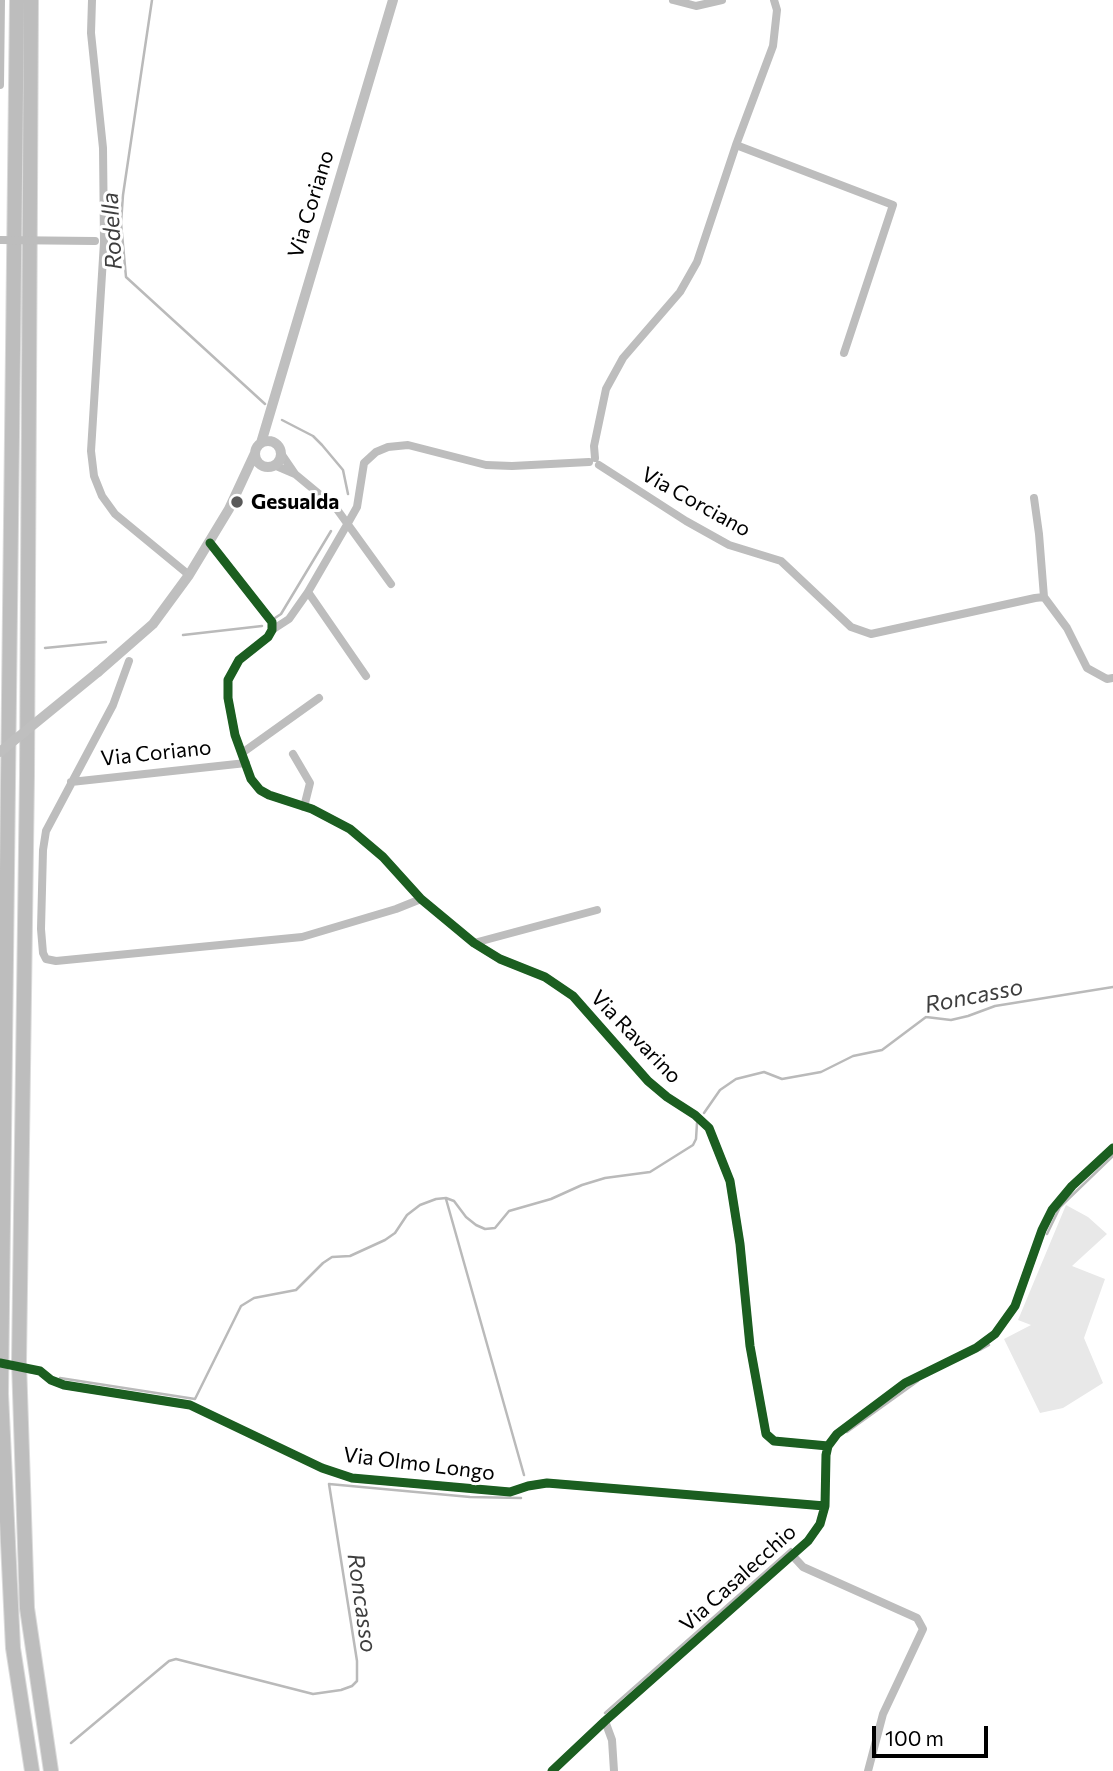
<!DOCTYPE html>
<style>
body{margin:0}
#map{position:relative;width:1113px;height:1771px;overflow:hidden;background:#fff;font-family:Commissioner,sans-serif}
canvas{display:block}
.scale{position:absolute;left:872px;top:1726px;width:116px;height:32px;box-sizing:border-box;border:4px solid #000;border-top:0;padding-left:9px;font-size:21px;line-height:24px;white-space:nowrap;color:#000;-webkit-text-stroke:5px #fff;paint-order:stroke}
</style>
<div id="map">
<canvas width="1113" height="1771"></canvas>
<div class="scale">100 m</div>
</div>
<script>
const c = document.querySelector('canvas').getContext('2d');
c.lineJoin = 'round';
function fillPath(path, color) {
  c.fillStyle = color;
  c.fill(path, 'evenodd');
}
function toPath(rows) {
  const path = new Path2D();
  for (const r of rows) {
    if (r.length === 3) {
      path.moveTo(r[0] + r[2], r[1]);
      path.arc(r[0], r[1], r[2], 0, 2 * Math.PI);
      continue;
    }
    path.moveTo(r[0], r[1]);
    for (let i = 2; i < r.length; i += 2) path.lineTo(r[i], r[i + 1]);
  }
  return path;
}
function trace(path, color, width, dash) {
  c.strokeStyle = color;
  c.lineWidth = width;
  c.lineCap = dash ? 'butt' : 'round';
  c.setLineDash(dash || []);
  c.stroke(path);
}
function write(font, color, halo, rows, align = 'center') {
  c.font = font + ' Commissioner,sans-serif';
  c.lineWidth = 6;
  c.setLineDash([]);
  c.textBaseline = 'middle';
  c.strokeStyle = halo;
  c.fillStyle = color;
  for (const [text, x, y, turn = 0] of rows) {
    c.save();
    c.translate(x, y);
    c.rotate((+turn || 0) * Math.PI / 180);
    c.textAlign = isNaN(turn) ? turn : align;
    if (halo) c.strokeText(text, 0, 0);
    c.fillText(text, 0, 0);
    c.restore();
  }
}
fillPath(toPath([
 [1066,1205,1088,1217,1107,1234,1072,1266,1105,1279,1084,1338,1103,1383,1063,1408,1040,1413,1004,1339,1031,1325,1018,1320]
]), '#e8e8e8');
trace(toPath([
 [152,0,123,195,121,223,126,277,265,404],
 [282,420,313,436,322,445,343,470,348,494],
 [275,618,281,614,331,531],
 [183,635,262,626],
 [45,648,106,642],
 [704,1113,720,1090,736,1079,764,1072,782,1079,821,1072,853,1056,882,1050,926,1017,951,1020,968,1016,995,1006,1113,987],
 [446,1199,524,1475],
 [1047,1234,1060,1207,1113,1156],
 [980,1350,989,1345],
 [60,1378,195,1399,241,1306,254,1298,296,1290,323,1263,332,1257,350,1256,385,1240,395,1233,407,1215,420,1205,436,1199,446,1198,454,1201,466,1217,476,1225,485,1229,495,1228,509,1211,551,1199,582,1185,605,1178,650,1172,693,1145,696,1139,697,1123],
 [847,1432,918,1381],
 [605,1713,791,1549],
 [71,1743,169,1661,176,1659,313,1694,341,1690,352,1686,357,1681,357,1661,329,1484,470,1497,521,1498]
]), '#bababa', 2.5);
const motorway = toPath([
 [17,0,1,1394,13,1648,32,1771],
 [31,0,27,775,19,1362,27,1608,51,1771]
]);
trace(motorway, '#dbdbdb', 16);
trace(toPath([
 [92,0,91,33,103,148,104,242,91,451,94,476,102,496,115,514,189,575],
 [673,0,696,6,722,0],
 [0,85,1,0],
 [736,145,893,205,844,353],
 [280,452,295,474],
 [595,458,594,446,606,389,623,358,680,292,697,262,736,145,773,46,777,10,774,0],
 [274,465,295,474,336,508,391,584],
 [599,465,686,521,729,545,781,561,851,627,871,634,1035,598,1044,597,1067,628,1087,668,1107,679,1113,678],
 [1034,498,1039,534,1044,597],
 [210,543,272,622,272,630,268,637,239,660,228,680,228,698,235,735,251,779,260,790,269,795,312,809,350,829,383,857,421,899,474,943,500,959,545,977,573,996,648,1081,667,1097,695,1115,709,1128,730,1181,740,1244,750,1346,766,1434,774,1441,828,1446],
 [308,592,366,676],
 [272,630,289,619,308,592,348,523,357,507,364,463,376,452,388,447,408,445,486,465,512,466,589,462],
 [129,661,113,705,46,831,43,850,41,929,43,953,46,959,56,961,302,937,396,909,421,899],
 [242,753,319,698],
 [293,754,310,783,304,807],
 [71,782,246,763],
 [474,943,597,910],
 [28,1369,40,1371,51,1380,64,1385,190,1405,322,1468,352,1478,510,1492,528,1486,547,1483,825,1506],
 [792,1555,803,1567,917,1618,923,1629,883,1714,868,1771],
 [605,1721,612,1740,614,1771],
 [552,1771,605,1721,808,1541,820,1524,825,1506,826,1455,828,1446,837,1434,905,1383,976,1348,995,1334,1015,1306,1042,1230,1052,1210,1072,1186,1113,1148]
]), '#bdbdbd', 8);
trace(toPath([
 [268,454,13],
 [261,443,393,0],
 [98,672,153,624,189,575,229,509,255,453]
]), '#bfbfbf', 10);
trace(motorway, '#bdbdbd', 14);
trace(toPath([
 [0,240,95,241]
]), '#bdbdbd', 8);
trace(toPath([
 [0,752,98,672]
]), '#bfbfbf', 10);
trace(toPath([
 [210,543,272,622,272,630,268,637,239,660,228,680,228,698,235,735,251,779,260,790,269,795,312,809,350,829,383,857,421,899,474,943,500,959,545,977,573,996,648,1081,667,1097,695,1115,709,1128,730,1181,740,1244,750,1346,766,1434,774,1441,828,1446],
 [0,1363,40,1371,51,1380,64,1385,190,1405,322,1468,352,1478,510,1492,528,1486,547,1483,825,1506],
 [552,1771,605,1721,808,1541,820,1524,825,1506,826,1455,828,1446,837,1434,905,1383,976,1348,995,1334,1015,1306,1042,1230,1052,1210,1072,1186,1113,1148]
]), '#1b5e20', 9);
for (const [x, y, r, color] of [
 [237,502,7,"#595959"]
]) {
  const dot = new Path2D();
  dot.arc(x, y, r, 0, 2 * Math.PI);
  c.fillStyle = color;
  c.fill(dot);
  trace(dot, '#fff', 2.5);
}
write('21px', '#000', '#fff', [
 ["Via Coriano",311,204,-73],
 ["Via Corciano",696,502,29],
 ["Via Coriano",156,753,-6],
 ["Via Ravarino",636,1037,46],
 ["Via Olmo Longo",419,1464,7],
 ["Via Casalecchio",738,1578,-42]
]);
write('bold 21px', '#000', '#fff', [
 ["Gesualda",251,502]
], 'left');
write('italic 23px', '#3e3e3e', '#fff', [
 ["Rodella",112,231,-93],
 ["Roncasso",974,996,-11],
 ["Roncasso",362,1603,82]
]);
</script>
